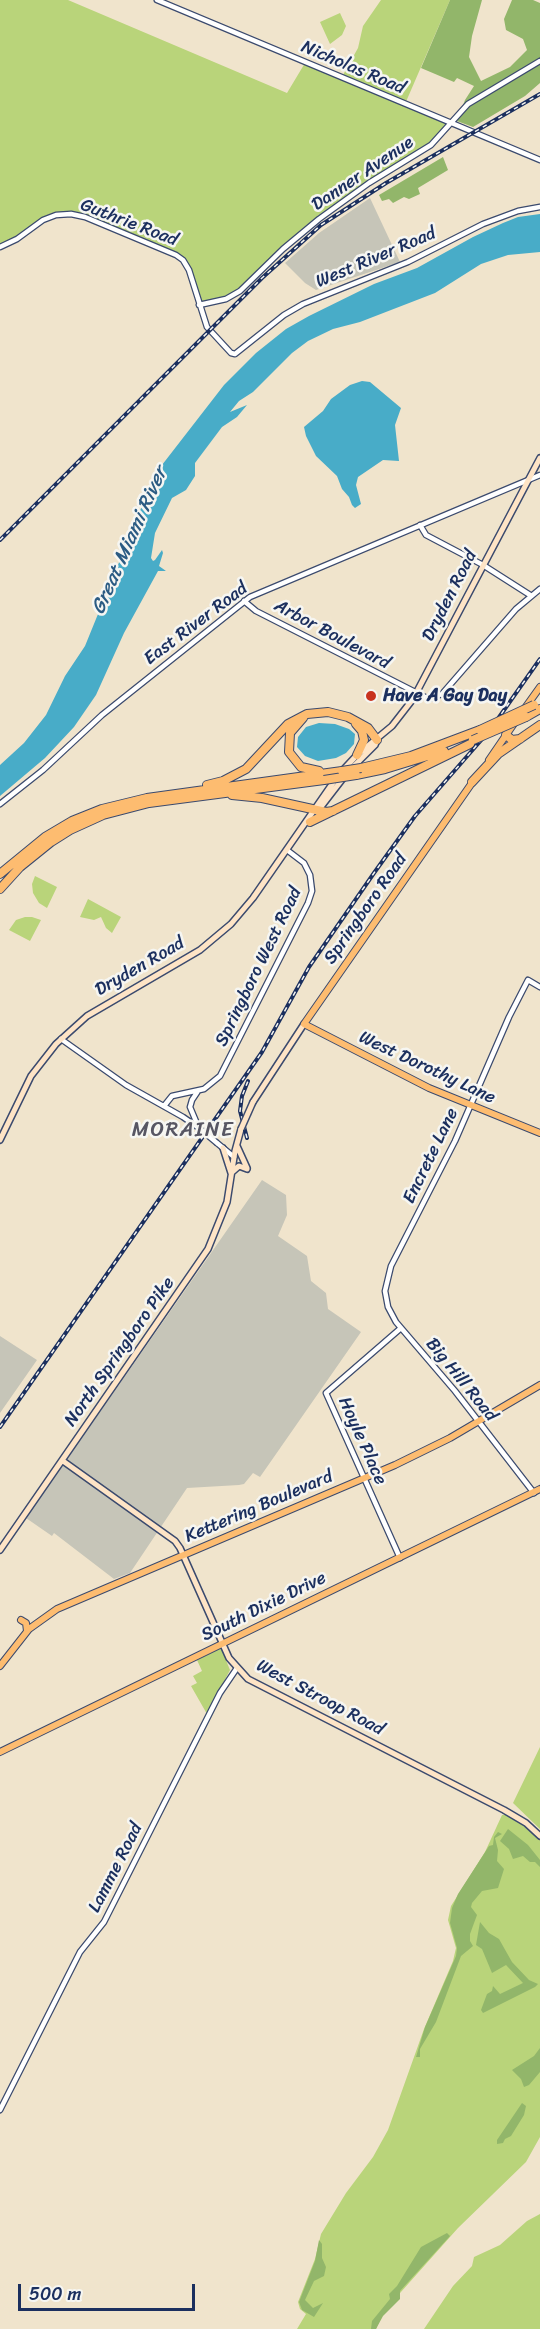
<!DOCTYPE html>
<style>
body{margin:0}
#map{position:relative;width:540px;height:2329px;overflow:hidden;background:#f0e4cc;font-family:Sriracha,sans-serif}
canvas{display:block}
.scale{position:absolute;left:18px;top:2284px;width:177px;height:27px;box-sizing:border-box;border:3px solid #1b2f5e;border-top:0;padding-left:8px;font-size:18px;line-height:21px;white-space:nowrap;color:#1b2f5e;-webkit-text-stroke:4px #f6f6f2;paint-order:stroke}
</style>
<div id="map">
<canvas width="540" height="2329"></canvas>
<div class="scale">500 m</div>
</div>
<script>
const c = document.querySelector('canvas').getContext('2d');
c.lineJoin = 'round';
function fillPath(path, color) {
  c.fillStyle = color;
  c.fill(path, 'evenodd');
}
function toPath(rows) {
  const path = new Path2D();
  for (const r of rows) {
    path.moveTo(r[0], r[1]);
    for (let i = 2; i < r.length; i += 2) path.lineTo(r[i], r[i + 1]);
  }
  return path;
}
function trace(path, color, width, dash) {
  c.strokeStyle = color;
  c.lineWidth = width;
  c.lineCap = dash ? 'butt' : 'round';
  c.setLineDash(dash || []);
  c.stroke(path);
}
function write(font, color, halo, rows, align = 'center') {
  c.font = font + ' Sriracha,sans-serif';
  c.lineWidth = 5;
  c.setLineDash([]);
  c.textBaseline = 'middle';
  c.strokeStyle = halo;
  c.fillStyle = color;
  for (const [text, x, y, turn = 0] of rows) {
    c.save();
    c.translate(x, y);
    c.rotate((+turn || 0) * Math.PI / 180);
    c.textAlign = isNaN(turn) ? turn : align;
    if (halo) c.strokeText(text, 0, 0);
    c.fillText(text, 0, 0);
    c.restore();
  }
}
fillPath(toPath([
 [370,198,400,262,316,290,305,283,285,263,319,233],
 [262,1180,286,1195,287,1215,278,1236,307,1256,311,1281,326,1293,328,1309,361,1332,260,1477,253,1473,244,1484,239,1485,187,1488,130,1573,114,1579,54,1533,52,1536,26,1518],
 [0,1336,37,1360,0,1413]
]), '#c6c5b8');
fillPath(toPath([
 [0,0,68,0,287,93,305,63,372,89,343,75,358,48,363,26,381,0,450,0,405,104,450,123,440,136,319,219,233,295,199,305,183,260,78,215,49,217,0,247],
 [340,13,346,26,342,35,330,44,320,22],
 [35,876,57,887,47,908,39,903,33,893,32,884],
 [88,899,121,917,112,933,106,928,101,917,94,920,80,917],
 [25,917,32,917,41,920,30,941,9,930,16,920],
 [221,1648,230,1670,207,1714,191,1686,197,1683,193,1676,202,1671,197,1660],
 [540,1747,540,1829,513,1803],
 [502,1815,506,1815,518,1821,540,1839,540,2137,526,2162,458,2228,384,2311,376,2329,297,2329,306,2314,300,2309,298,2302,315,2259,321,2234,346,2193,373,2157,388,2130,424,2029,453,1961,456,1948,448,1920,451,1906,485,1852],
 [540,2214,540,2329,424,2329,453,2286,472,2266,474,2257,500,2245,527,2221]
]), '#b9d47a');
fillPath(toPath([
 [450,0,482,0,472,36,469,57,481,81,510,67,527,50,523,39,506,30,504,19,512,0,533,0,540,3,540,83,525,96,473,127,457,121,465,100,474,86,457,78,454,82,421,68],
 [443,157,448,170,418,188,420,194,409,199,404,197,393,203,389,199,382,201,379,195],
 [508,1829,528,1845,540,1860,540,1867,535,1862,530,1862,523,1856,513,1859,509,1849,500,1841],
 [498,1832,502,1834,495,1838,498,1850,497,1861,504,1869,498,1888,482,1891,472,1903,471,1907,477,1915,470,1934,470,1941,473,1946,461,1956,436,2022,420,2049,420,2057,416,2057,425,2027,456,1956,457,1948,450,1923,452,1908,458,1894,489,1846,493,1845,494,1837],
 [480,1922,489,1933,499,1939,512,1962,529,1980,538,1984,535,1987,483,2013,481,2010,487,1994,492,1991,493,1986,500,1994,523,1983,506,1965,492,1973,482,1949,476,1945],
 [540,2048,540,2072,529,2085,524,2087,521,2079,512,2070,534,2056],
 [522,2103,526,2106,524,2115,511,2136,505,2139,503,2143,497,2144,497,2140],
 [447,2233,450,2236,400,2291,400,2299,383,2316,376,2329,371,2329,372,2321,390,2299,389,2294,397,2286,421,2247],
 [319,2240,322,2244,322,2258,326,2267,324,2276,314,2281,305,2300,313,2308,323,2303,314,2317,302,2310,299,2302,315,2261]
]), '#92b66a');
fillPath(toPath([
 [540,214,540,252,508,255,481,264,435,293,360,322,333,329,308,341,292,353,253,392,239,401,230,412,247,405,237,417,222,427,195,463,195,476,186,490,172,498,155,533,151,558,153,561,155,560,162,550,163,553,159,566,166,571,158,571,124,633,96,695,74,727,45,758,0,796,0,765,24,743,46,715,65,676,85,646,155,474,224,385,256,353,286,329,309,316,374,284,417,268,473,237,503,223,518,217],
 [362,381,370,382,401,408,395,425,399,461,383,460,358,477,356,485,361,504,355,508,352,505,349,497,342,489,337,476,316,456,306,436,304,427,323,411,331,399,350,385],
 [319,723,335,724,349,729,355,734,354,744,346,753,336,758,318,761,305,756,297,747,298,737,306,727]
]), '#48acc8');
const tertiary = toPath([
 [157,0,540,160],
 [0,247,17,239,43,220,56,215,71,214,85,217,176,255,183,260,189,270,207,327,231,353,235,354,284,315,303,304,408,262,483,224,518,211,540,207],
 [199,305,226,299,240,291,283,249,319,219,369,183,431,145,468,104,540,61],
 [420,525,426,535,483,565,530,595],
 [244,601,256,611,429,699,442,694,516,609,540,589],
 [0,804,43,770,102,715,250,597,540,475],
 [61,1039,126,1085,183,1117,199,1128],
 [164,1106,172,1096,204,1089,220,1076,308,903,312,891,310,875,304,863,287,850],
 [198,1126,190,1107,192,1100,198,1091],
 [217,1143,234,1157],
 [534,1493,455,1391,396,1322,388,1307,385,1291,391,1266,455,1141,509,1017,528,980,540,987],
 [400,1558,326,1393,401,1328],
 [0,2110,80,1952,104,1922,220,1693,237,1668]
]);
const secondary = toPath([
 [343,770,357,755,392,726,413,699,540,458],
 [350,770,375,745,377,740],
 [317,812,344,777],
 [253,1102,304,1024],
 [0,1140,31,1076,56,1044,87,1016,200,950,231,924,253,898,337,777],
 [237,1146,247,1168],
 [223,1148,231,1173,239,1166,247,1169],
 [63,1461,175,1541,180,1548,229,1658,248,1679,504,1810,526,1823,540,1836],
 [0,1550,208,1249,227,1202,235,1151,241,1129]
]);
const primary = toPath([
 [525,708,540,687],
 [489,760,515,722],
 [474,780,304,1024,429,1088,540,1133],
 [21,1620,26,1623,27,1631],
 [0,1666,29,1629,57,1609,395,1465,450,1438,540,1385],
 [0,1752,540,1489]
]);
const motorway = toPath([
 [526,717,540,709],
 [303,718,290,733,289,752,301,767,319,771],
 [356,724,362,731,364,740,357,755],
 [506,735,512,740,520,739],
 [361,768,411,756,480,730],
 [356,775,385,769,444,751],
 [472,782,498,754,540,725],
 [207,785,223,781,246,769,288,724,307,714,328,712,348,717,368,728,377,740],
 [232,795,262,798,326,812,333,811],
 [310,822,470,744],
 [0,874,45,837,72,821,102,809,147,798,342,771],
 [0,889,20,867,51,842,70,830,103,815,149,803,324,780]
]);
trace(tertiary, '#3b4a6e', 7);
trace(secondary, '#3b4a6e', 8);
trace(primary, '#3b4a6e', 8);
trace(motorway, '#3b4a6e', 10);
trace(tertiary, '#fff', 4.5);
trace(secondary, '#fee4c6', 5);
trace(primary, '#fdbc70', 6);
trace(motorway, '#fdbc70', 8);
const rail = toPath([
 [0,540,262,278,321,225,386,183,540,94],
 [247,1138,240,1111,242,1096,248,1081],
 [0,1427,262,1052,309,967,374,873,415,816,490,730,540,659]
]);
trace(rail, '#1b2f5e', 4);
trace(rail, '#f6f6f2', 1.5, [4.5]);
const tertiaryBridge = toPath([
 [199,1128,217,1143]
]);
const secondaryBridge = toPath([
 [241,1129,253,1102]
]);
const motorwayBridge = toPath([
 [480,730,534,705],
 [473,740,526,717],
 [342,771,361,768],
 [324,780,356,775]
]);
trace(tertiaryBridge, '#3b4a6e', 7, []);
trace(secondaryBridge, '#3b4a6e', 8, []);
trace(motorwayBridge, '#3b4a6e', 10, []);
trace(tertiaryBridge, '#fff', 4.5);
trace(secondaryBridge, '#fee4c6', 5);
trace(motorwayBridge, '#fdbc70', 8);
for (const [x, y, r, color] of [
 [371,696,6,"#c8321e"]
]) {
  const dot = new Path2D();
  dot.arc(x, y, r, 0, 2 * Math.PI);
  c.fillStyle = color;
  c.fill(dot);
  trace(dot, '#f6f6f2', 2);
}
write('18px', '#1b2f5e', '#f6f6f2', [
 ["Nicholas Road",353,68,23],
 ["Danner Avenue",363,174,-34],
 ["Guthrie Road",129,223,21],
 ["West River Road",376,258,-23],
 ["Dryden Road",450,596,-63],
 ["East River Road",196,624,-37],
 ["Arbor Boulevard",332,635,28],
 ["Springboro Road",366,909,-55],
 ["Dryden Road",140,967,-30],
 ["Springboro West Road",259,967,-64],
 ["West Dorothy Lane",427,1068,25],
 ["Encrete Lane",431,1156,-64],
 ["North Springboro Pike",120,1352,-55],
 ["Big Hill Road",461,1380,51],
 ["Hoyle Place",362,1441,66],
 ["Kettering Boulevard",259,1507,-23],
 ["South Dixie Drive",264,1607,-26],
 ["West Stroop Road",320,1698,28],
 ["Lamme Road",116,1868,-63]
]);
write('bold 18px', '#1b2f5e', '#f6f6f2', [
 ["Have A Gay Day",383,696]
], 'left');
write('italic 20px', '#2b5b83', '#f6f6f2', [
 ["Great Miami River",130,541,-66]
]);
c.letterSpacing = '1.5px';
write('21px', '#575663', '#f6f6f2', [
 ["MORAINE",183,1131]
]);
c.letterSpacing = '0px';
</script>
